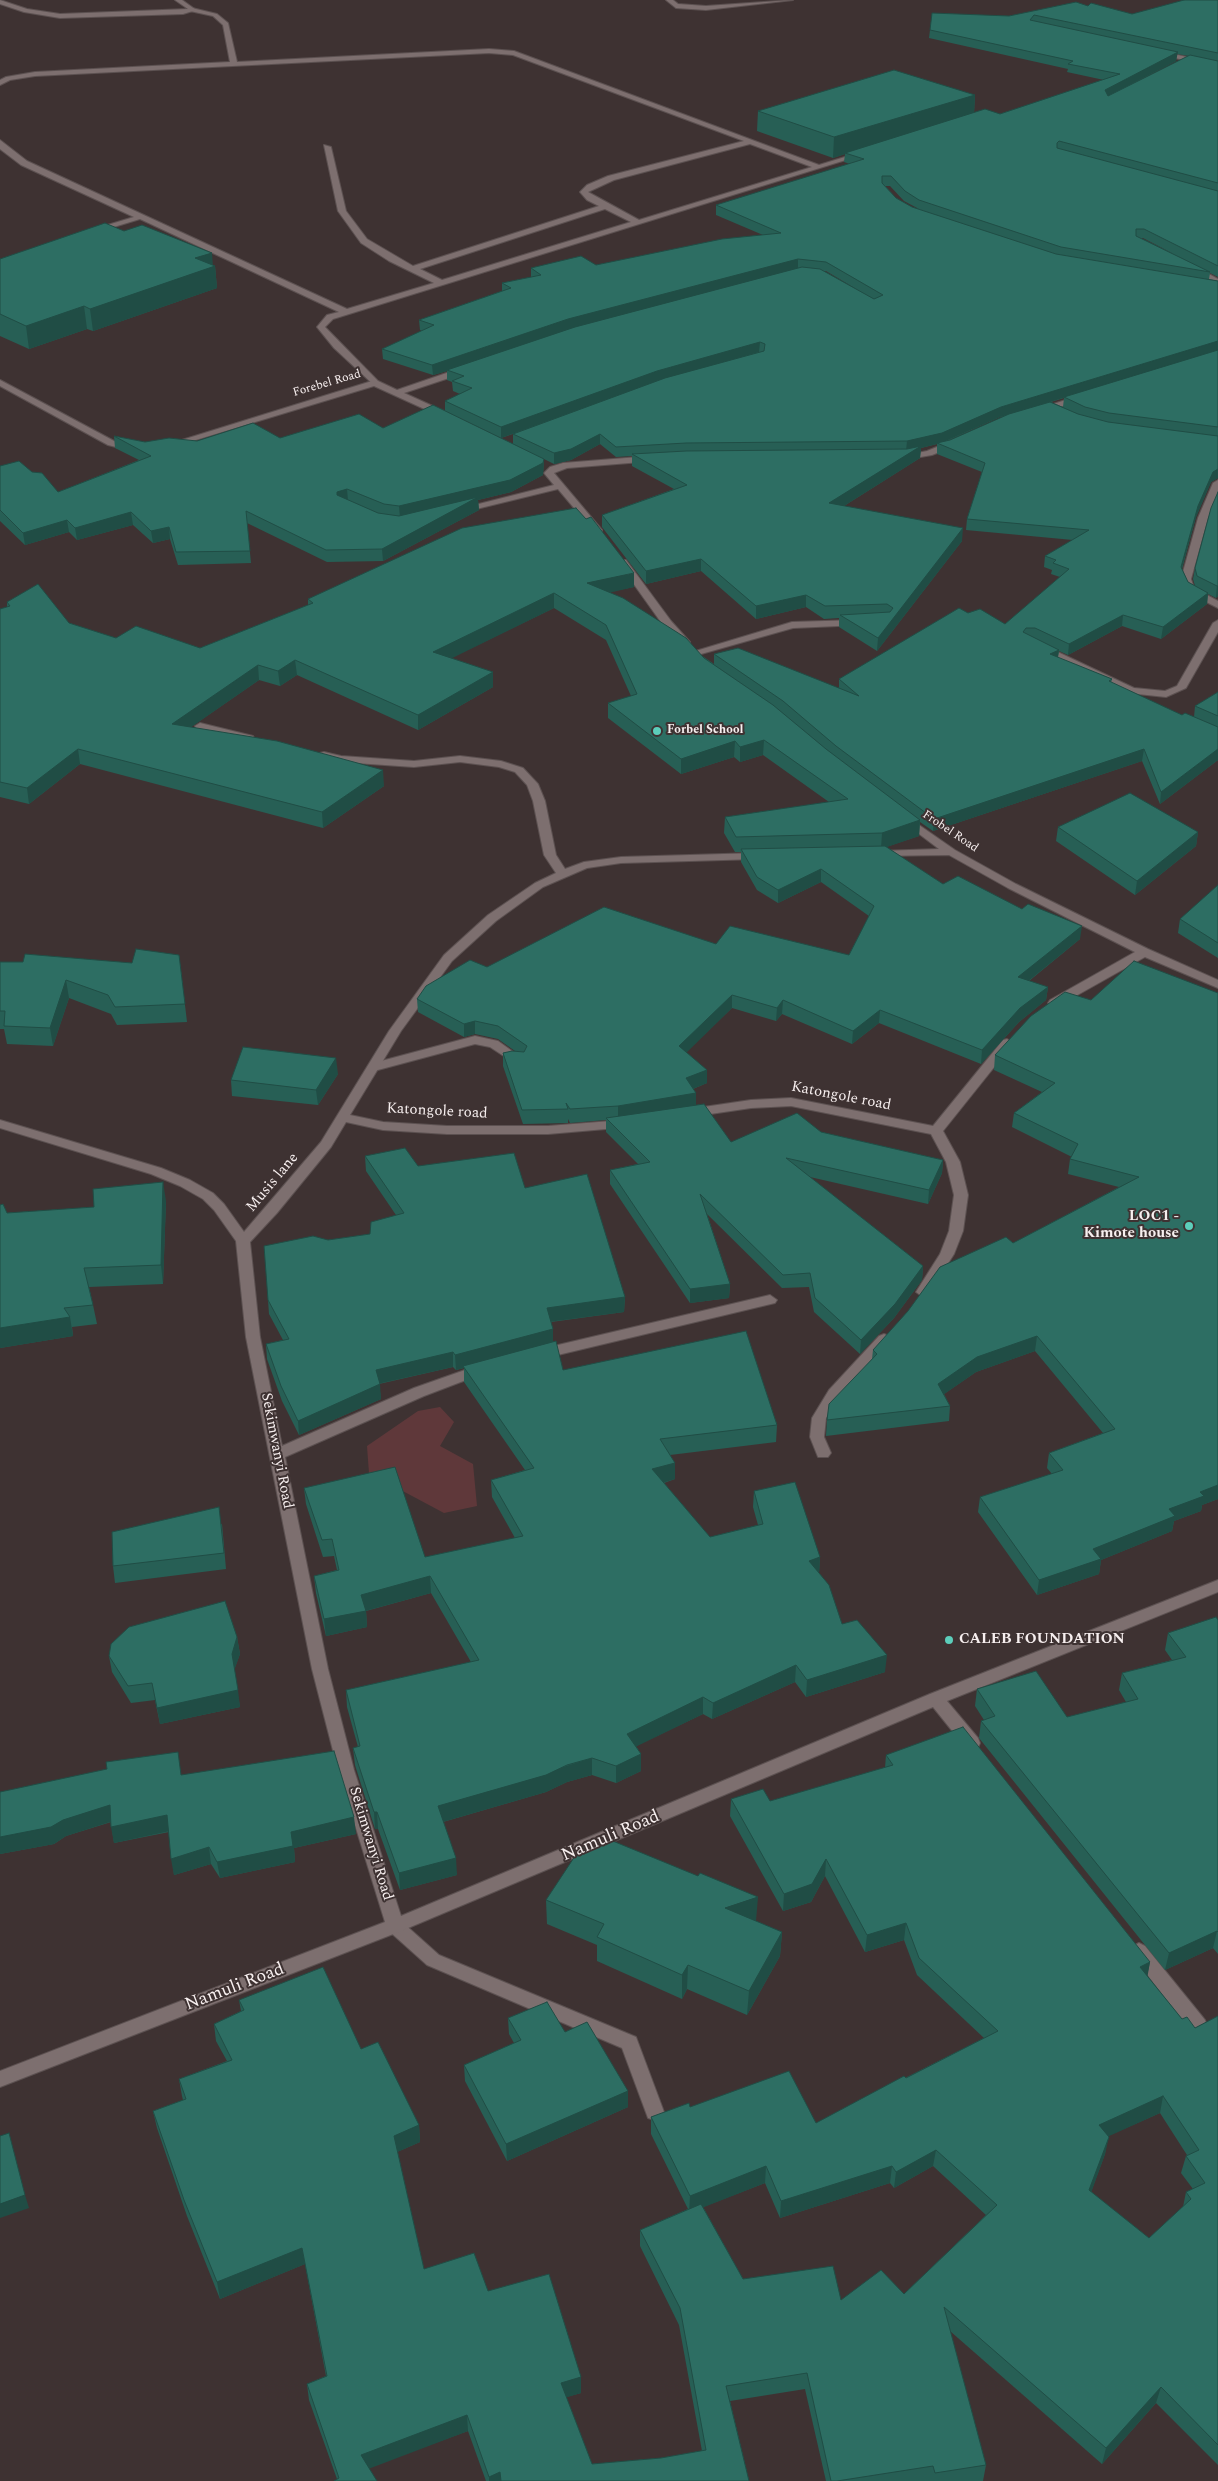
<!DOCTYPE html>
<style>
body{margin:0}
canvas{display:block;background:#3e3232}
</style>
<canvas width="1218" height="2481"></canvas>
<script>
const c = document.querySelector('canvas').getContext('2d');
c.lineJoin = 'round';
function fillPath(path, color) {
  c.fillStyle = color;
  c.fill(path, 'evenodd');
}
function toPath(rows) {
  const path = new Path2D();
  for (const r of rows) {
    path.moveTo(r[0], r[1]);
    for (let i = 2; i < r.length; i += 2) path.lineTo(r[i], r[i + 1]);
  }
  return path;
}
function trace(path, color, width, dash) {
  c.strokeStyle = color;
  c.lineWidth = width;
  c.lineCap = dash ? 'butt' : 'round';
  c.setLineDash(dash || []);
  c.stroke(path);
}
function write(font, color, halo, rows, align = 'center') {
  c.font = font + ' Spectral,serif';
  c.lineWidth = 4;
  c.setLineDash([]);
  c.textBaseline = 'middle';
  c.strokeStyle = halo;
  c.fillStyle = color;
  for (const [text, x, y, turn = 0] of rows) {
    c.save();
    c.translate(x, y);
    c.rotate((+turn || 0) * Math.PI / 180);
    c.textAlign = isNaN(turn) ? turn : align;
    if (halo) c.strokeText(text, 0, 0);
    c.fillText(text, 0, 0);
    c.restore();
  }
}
fillPath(toPath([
 [440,1407,454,1422,440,1446,473,1464,477,1506,444,1513,369,1473,367,1446,418,1411]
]), '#5f383a');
const service = toPath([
 [192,8,217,14,228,23,237,62,489,49,514,51,819,165,861,152,865,154,333,319,325,327,378,381,379,383,375,386,334,348,317,327,327,315,339,312,140,219,91,234,91,230,134,217,21,165,0,149,0,140,27,161,347,309,434,283,389,261,361,243,338,211,324,145,331,147,346,211,367,239,413,266,599,206,587,200,580,192,587,185,608,176,744,141,513,55,489,53,35,76,10,80,0,85,0,80,6,77,35,72,230,62,223,25,213,16,190,11,192,8],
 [750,144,812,167,639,220,588,192,614,180,750,144],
 [605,209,631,222,442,280,420,269,605,209],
 [857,620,862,623,861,625,793,628,694,656,689,653,792,622,857,620],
 [475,1036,498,1041,526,1061,524,1064,516,1064,490,1047,475,1044,374,1071,368,1067,370,1064,475,1036],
 [395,1919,401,1921,439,1955,636,2037,664,2112,662,2118,655,2120,648,2118,622,2048,427,1965,389,1931,386,1926,389,1921,395,1919]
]);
const minor = toPath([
 [0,0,27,9,60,14,188,9,175,0,182,0,196,10,183,14,60,18,24,12,0,4,0,0],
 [666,0,673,0,678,4,706,6,793,0,706,10,676,8,666,0],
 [1160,51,1218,64,1218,68,1158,54,1160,51],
 [1190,267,1196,267,1218,279,1218,284,1190,271,1190,267],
 [464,367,468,370,467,372,404,393,448,413,448,417,442,417,374,386,176,446,169,444,372,381,378,381,397,390,464,367],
 [0,380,114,441,136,448,132,451,108,445,0,386,0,380],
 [1081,395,1084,396,1084,400,1039,413,1035,410,1081,395],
 [954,440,958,443,957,445,932,455,903,460,898,457,927,451,954,440],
 [651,456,654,457,654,461,567,468,554,473,602,530,602,534,596,534,558,489,460,513,455,510,554,485,544,473,550,467,563,463,651,456],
 [1218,480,1218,494,1208,518,1191,579,1194,588,1218,601,1218,608,1187,592,1181,579,1198,518,1213,483,1218,480],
 [620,560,626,560,671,621,690,642,690,646,682,646,663,625,618,562,620,560],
 [1218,620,1218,632,1186,688,1166,697,1128,693,1036,648,1041,645,1045,646,1134,688,1165,691,1177,686,1213,623,1218,620],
 [200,723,253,736,254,738,249,741,196,728,195,726,200,723],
 [324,752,341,756,414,761,460,756,501,761,523,768,538,784,545,801,556,855,565,869,584,862,621,857,758,853,764,856,758,859,621,863,587,868,543,887,496,921,452,961,401,1031,350,1115,383,1122,447,1126,548,1126,624,1120,631,1124,629,1127,548,1134,447,1134,383,1130,346,1122,331,1147,277,1213,250,1242,260,1337,282,1446,414,1388,482,1364,489,1369,487,1372,424,1396,285,1457,328,1669,354,1770,401,1916,930,1694,1218,1580,1218,1592,947,1701,978,1738,980,1743,978,1748,972,1750,966,1748,933,1707,401,1931,0,2087,0,2071,385,1922,338,1770,312,1669,246,1337,236,1241,214,1210,203,1199,180,1186,151,1174,0,1128,0,1120,161,1168,190,1180,213,1193,224,1204,244,1232,321,1142,389,1031,444,955,488,915,535,883,556,873,544,855,533,801,527,785,515,772,499,767,460,762,414,767,341,762,320,757,320,753,324,752],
 [906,816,955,850,1016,884,1148,949,1218,980,1218,988,1145,957,1058,1006,1050,1006,1048,1003,1050,1000,1135,952,1008,888,949,855,875,856,873,854,879,851,939,849,902,821,900,819,906,816],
 [1007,1039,1013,1043,1011,1046,943,1131,960,1162,968,1195,963,1231,954,1254,928,1295,923,1297,916,1292,940,1254,949,1231,954,1195,946,1162,931,1134,791,1106,751,1108,690,1117,684,1113,690,1109,751,1100,791,1098,933,1126,1003,1040,1007,1039],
 [770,1295,777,1300,775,1303,541,1359,534,1354,541,1349,770,1295],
 [884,1334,889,1336,891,1339,889,1342,839,1398,826,1418,824,1437,831,1453,828,1457,818,1457,810,1437,812,1418,829,1390,879,1336,884,1334],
 [1139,1943,1145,1946,1205,2020,1207,2026,1205,2032,1198,2034,1191,2032,1133,1956,1130,1951,1133,1946,1139,1943]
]);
trace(service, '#5c5151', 2);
trace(minor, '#5c5151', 2);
fillPath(service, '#7d6f6f');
fillPath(minor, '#7d6f6f');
fillPath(toPath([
 [1218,0,1218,277,1210,273,1209,279,1218,281,1218,478,1211,482,1196,517,1182,569,1188,582,1195,586,1193,579,1195,568,1218,492,1218,596,1216,598,1208,594,1207,604,1161,639,1122,626,1068,655,1059,651,1058,658,1112,679,1111,683,1182,715,1194,717,1195,706,1218,692,1218,760,1160,804,1142,761,933,831,920,822,919,836,886,847,943,884,1080,939,1029,981,1048,987,1046,1000,1019,1022,981,1064,879,1023,852,1044,782,1014,776,1021,732,1008,686,1052,707,1070,707,1083,693,1089,696,1105,731,1142,821,1132,943,1160,942,1173,928,1204,810,1177,923,1266,922,1280,894,1318,860,1354,814,1312,809,1287,782,1288,707,1214,730,1284,729,1298,690,1303,610,1184,610,1170,638,1164,606,1132,606,1120,570,1123,568,1119,568,1123,523,1124,503,1066,503,1053,515,1051,498,1039,475,1034,464,1037,418,1012,417,999,487,967,716,944,849,955,869,916,821,882,778,903,757,890,741,862,741,852,735,852,724,833,725,817,829,802,763,755,740,762,734,757,681,774,608,718,608,703,631,696,606,640,554,608,451,658,493,672,493,687,418,730,297,675,280,686,259,680,191,727,384,786,323,828,80,764,29,804,0,797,0,609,7,607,7,602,69,623,116,638,200,648,308,605,308,599,634,587,609,592,714,664,714,654,839,688,839,679,968,613,1005,624,1060,577,1051,574,1052,570,1044,567,1045,556,1073,540,966,530,967,519,982,472,937,454,937,444,921,448,920,458,844,506,962,541,877,651,839,627,839,618,824,619,806,607,756,619,701,571,646,584,602,527,602,515,674,489,632,466,632,456,616,457,600,444,571,460,554,464,544,459,543,475,511,492,478,500,479,510,383,561,327,562,247,523,251,563,178,565,170,539,153,543,133,525,77,540,69,532,25,545,0,521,0,466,32,472,58,492,139,460,115,448,114,436,145,442,197,441,280,438,383,428,513,444,513,434,501,438,445,411,445,401,460,394,453,391,452,382,447,380,447,371,433,375,383,359,382,349,422,331,420,330,419,320,502,291,502,283,531,277,531,268,596,265,763,235,716,215,716,205,850,164,844,162,845,154,833,158,757,131,758,111,975,95,974,113,1000,114,1104,80,1067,72,1068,69,929,38,930,30,1009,16,1088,6,1132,14],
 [1177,54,1189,56,1128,86,1176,61],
 [885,186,890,186,904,201,919,209,912,207,896,198],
 [1141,238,1143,238,1174,254],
 [824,271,826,271,858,290],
 [1064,398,1063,407,1051,402],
 [1006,416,950,440,947,441,1000,417],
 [0,259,213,265,215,266,217,288,93,331,87,329,29,349,0,336],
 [1058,827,1198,832,1196,846,1135,895,1056,841],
 [1218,885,1218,958,1178,933,1180,919],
 [179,955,187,1022,117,1025,111,1014,69,998,53,1046,7,1044,4,1029,0,1029,0,962,132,963],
 [1218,993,1218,1499,1202,1505,1201,1511,1174,1521,1172,1531,1101,1560,1099,1574,1037,1595,978,1512,980,1497,1052,1474,1047,1468,1049,1453,1103,1433,1035,1351,976,1372,944,1394,950,1406,949,1421,826,1436,827,1420,872,1359,873,1350,1013,1243,1119,1187,1068,1174,1070,1159,1072,1157,1012,1127,1014,1113,1042,1092,994,1070,995,1055,1091,1000],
 [338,1074,318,1105,232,1096,231,1080],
 [365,1156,525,1188,625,1297,624,1312,551,1322,553,1342,563,1370,777,1425,776,1442,670,1455,675,1479,664,1483,710,1537,758,1525,753,1507,754,1491,820,1557,819,1573,842,1624,885,1672,806,1697,795,1682,712,1719,703,1714,636,1746,641,1754,641,1771,616,1783,592,1775,567,1782,546,1792,443,1822,457,1875,400,1890,378,1829,375,1829,355,1765,353,1748,358,1747,347,1707,346,1690,471,1662,431,1593,366,1611,367,1627,326,1636,316,1593,314,1576,337,1570,334,1556,323,1557,306,1504,304,1488,425,1557,515,1538,492,1497,491,1480,525,1470,464,1382,464,1368,456,1370,453,1367,379,1384,381,1399,299,1435,282,1401,267,1359,266,1344,283,1340,269,1314,268,1300,328,1240,370,1234,396,1215,366,1171],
 [166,1201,163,1284,89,1287,93,1305,97,1324,72,1327,73,1336,0,1348,0,1205,7,1213,94,1207],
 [222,1524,226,1569,115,1583,113,1566],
 [1218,1620,1218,1954,1213,1948,1165,1970,979,1738,981,1721,984,1720,975,1706,977,1689,1067,1717,1126,1702,1119,1690,1122,1673,1172,1660,1165,1650,1168,1633],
 [237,1637,240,1654,234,1670,240,1707,160,1724,155,1700,131,1703,112,1672,109,1656],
 [886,1755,1150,1962,1147,1976,1182,2019,1195,2028,1218,2016,1218,2465,1156,2403,1102,2464,950,2331,986,2465,983,2481,826,2481,805,2389,730,2401,749,2481,486,2481,468,2431,337,2479,309,2400,307,2384,326,2376,305,2264,220,2299,187,2216,157,2128,153,2111,183,2100,182,2096,179,2079,227,2061,216,2041,214,2024,241,2011,239,2000,361,2049,419,2125,420,2142,397,2152,424,2269,488,2291,581,2393,566,2397,592,2464,661,2458,702,2451,679,2325,640,2246,640,2230,688,2209,651,2134,651,2117,690,2107,816,2123,984,2038,917,1975,904,1940,865,1952,825,1876,811,1902,783,1911,730,1816,731,1799,770,1801,885,1768],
 [1160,2113,1187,2155,1186,2156,1181,2173,1193,2189,1186,2192,1183,2207,1149,2238,1091,2192,1105,2154,1108,2136],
 [933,2166,986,2215,904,2294,841,2300,743,2279,703,2207,765,2183,780,2218,890,2183,894,2188],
 [181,1775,356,1834,294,1848,295,1862,220,1878,211,1864,174,1875,169,1832,114,1843,111,1822,66,1836,54,1844,0,1854,0,1792],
 [546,1900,756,1921,755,1921,782,1932,780,1956,747,2015,687,1989,682,1999,597,1961,597,1945,547,1924],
 [508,2018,565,2032,628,2107,507,2161,465,2081,464,2065,514,2043,509,2034]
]), '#275f55');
fillPath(toPath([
 [1178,52,1176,61,1104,98,1105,90],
 [975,95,974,115,845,153,845,154,833,158,834,137],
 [212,253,213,267,215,266,217,288,93,331,90,309,195,258],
 [798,259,798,269,447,370,447,371,433,375,432,365,568,319],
 [84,306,87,329,29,349,26,326],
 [1218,341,1218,351,1000,417,941,443,937,443,937,444,921,448,920,458,828,516,829,503,906,451,907,441,1001,407],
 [760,342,759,352,657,381,501,438,501,427,657,371],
 [600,434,600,444,571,460,554,464,554,453],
 [544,459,543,475,511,492,478,500,479,510,383,561,382,549,400,518,399,506],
 [1218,469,1218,478,1211,482,1196,517,1179,578,1181,567,1198,506,1213,472],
 [347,489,348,501,337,504,337,492],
 [131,512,133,525,77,540,75,528],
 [67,520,69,532,25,545,23,533],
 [169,527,170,539,153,543,151,531],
 [963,528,962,541,877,651,878,638],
 [701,559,701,571,646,584,646,571],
 [634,573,634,587,587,598,587,583],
 [1217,586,1218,586,1218,596,1216,598],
 [554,593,554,608,434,667,433,652],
 [1208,593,1207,604,1161,639,1163,627],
 [806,595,806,607,756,619,756,606],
 [1123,615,1122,626,1068,655,1069,644],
 [1059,650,1057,661,1050,654],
 [295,660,297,675,280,686,278,671],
 [258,665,259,680,174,739,172,724],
 [493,672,493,687,418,730,418,715],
 [764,740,763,755,740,762,740,747],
 [735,741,734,757,681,774,681,759],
 [78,749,80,764,29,804,27,788],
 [1144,749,1142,761,933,831,934,819],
 [1218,749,1218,760,1160,804,1161,792],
 [383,770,384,786,323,828,322,812],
 [920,820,919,836,881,849,882,833],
 [1198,832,1196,846,1135,895,1137,881],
 [821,869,821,882,778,903,778,890],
 [1082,926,1080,939,1016,991,1018,977],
 [66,980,69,998,53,1046,50,1028],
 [1048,987,1046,1000,1019,1022,981,1064,982,1050,1020,1008],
 [732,995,732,1008,679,1060,679,1046],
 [783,1000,782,1014,776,1021,777,1008],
 [880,1010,879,1023,852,1044,853,1031],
 [475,1021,475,1034,464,1037,464,1024],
 [336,1058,338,1074,318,1105,316,1090],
 [707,1070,707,1083,685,1092,686,1078],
 [696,1093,696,1107,618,1119,618,1106],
 [943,1160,942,1173,928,1204,929,1190],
 [163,1182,166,1201,163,1284,161,1265],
 [923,1266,922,1280,894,1318,860,1354,861,1340],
 [730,1284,729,1298,690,1303,690,1289],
 [625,1297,624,1312,548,1322,547,1308],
 [70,1317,73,1336,0,1348,0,1328],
 [553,1329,553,1344,463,1366,464,1368,456,1370,455,1355],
 [1037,1336,1035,1351,976,1372,937,1399,938,1384,977,1357],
 [453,1352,453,1367,377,1384,376,1370],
 [380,1384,381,1399,299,1435,298,1421],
 [675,1463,675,1479,652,1486,652,1469],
 [1218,1485,1218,1499,1202,1505,1201,1511,1174,1521,1172,1531,1101,1560,1099,1574,1037,1595,1039,1580,1093,1549,1200,1492],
 [820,1557,819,1574,809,1561],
 [430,1576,431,1593,365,1611,366,1611,367,1627,326,1636,324,1619,361,1595],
 [237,1637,240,1654,234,1671,232,1654],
 [887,1655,885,1672,806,1697,807,1680],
 [796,1665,795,1682,712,1719,713,1703],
 [238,1690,240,1707,160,1724,157,1708],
 [703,1697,703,1714,627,1751,627,1734],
 [641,1754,641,1771,616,1783,616,1766],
 [592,1758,592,1775,567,1782,546,1792,439,1823,438,1806],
 [110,1805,113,1821,66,1836,54,1844,0,1854,0,1837],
 [374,1812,377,1812,378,1829,375,1829],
 [167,1815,170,1831,114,1843,111,1827],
 [354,1817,356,1834,294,1848,295,1862,220,1878,217,1862,291,1832],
 [209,1847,211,1864,174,1875,171,1859],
 [456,1858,457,1875,400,1890,399,1873],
 [826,1859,825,1876,811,1902,783,1911,784,1894],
 [758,1897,756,1921,724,1932,725,1908],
 [906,1923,904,1940,865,1952,867,1935],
 [1217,1931,1213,1948,1165,1970,1169,1953],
 [782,1932,780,1956,747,2015,749,1991],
 [1150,1962,1147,1979,1140,1967],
 [688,1965,687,1989,682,1999,682,1975],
 [628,2091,628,2107,507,2161,506,2144],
 [1163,2096,1160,2113,1096,2142,1099,2125],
 [419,2125,420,2142,395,2153,394,2136],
 [1109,2137,1105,2154,1086,2207,1089,2190],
 [936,2150,933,2166,894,2188,896,2172],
 [766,2166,765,2183,689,2213,690,2196],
 [892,2166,890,2183,780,2218,781,2201],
 [25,2195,29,2208,0,2218,0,2204],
 [302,2248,305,2264,220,2299,217,2282],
 [581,2377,581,2393,561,2399,561,2383],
 [1161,2387,1156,2403,1102,2464,1106,2448],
 [467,2415,468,2431,363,2471,361,2455],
 [500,2472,501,2481,489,2481,489,2477]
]), '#204d45');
const building = toPath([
 [1184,0,1218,0,1218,53,1034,15,1030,20,1178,52,1105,90,1108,96,1190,55,1218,61,1218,183,1059,141,1057,143,1057,148,1218,191,1218,266,1144,229,1136,229,1136,236,1210,272,1061,247,919,200,905,191,891,176,882,176,882,183,896,198,912,207,1056,254,1218,281,1218,341,1001,407,942,433,907,441,686,443,616,447,600,434,571,449,554,453,513,434,665,378,764,351,765,344,760,342,657,371,501,427,445,401,472,388,452,381,464,376,447,370,575,327,802,267,820,269,874,299,883,295,826,262,798,259,568,319,432,365,382,349,434,325,419,320,511,288,502,283,541,275,531,268,581,256,596,265,722,239,781,233,716,205,864,159,845,153,985,109,1000,114,1120,74,1068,64,1073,61,930,30,932,13,1009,16,1076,2,1088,6,1091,3,1132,14,1184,0],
 [894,70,975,95,834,137,758,111,894,70],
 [105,223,124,231,142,225,212,253,195,258,215,266,90,309,84,306,26,326,0,314,0,259,105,223],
 [1218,350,1218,427,1109,413,1085,407,1064,397,1218,350],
 [1050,402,1078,414,1108,422,1218,436,1218,469,1213,472,1198,506,1181,567,1188,582,1208,593,1163,627,1123,615,1069,644,1035,628,1026,628,1023,632,1059,650,1050,654,1112,679,1109,681,1182,715,1185,713,1218,727,1218,749,1161,792,1144,749,934,819,836,746,783,701,714,654,738,648,859,696,839,679,959,608,968,613,980,609,1005,624,1069,569,1053,563,1056,560,1045,556,1089,530,967,519,985,463,937,443,950,440,1009,414,1050,402],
 [433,405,544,459,543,463,510,480,399,506,384,504,347,489,337,492,337,495,378,513,399,516,478,497,382,549,326,550,246,511,250,551,176,552,169,527,151,531,131,512,75,528,67,520,23,533,0,510,0,466,19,461,32,472,42,473,58,492,151,456,114,436,145,442,169,438,197,441,253,423,280,438,359,414,383,428,433,405],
 [921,446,829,503,963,528,878,638,840,615,890,612,893,608,887,604,825,606,806,595,756,606,701,559,646,571,602,515,687,485,632,454,686,451,907,449,921,446],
 [1218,492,1218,586,1217,586,1197,576,1195,568,1211,508,1218,492],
 [576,508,586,519,591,517,634,573,587,583,623,598,686,638,704,658,773,705,826,749,920,820,882,833,736,837,725,817,848,799,764,740,740,747,735,741,681,759,608,703,637,694,606,625,554,593,433,652,493,672,418,715,295,660,278,671,258,665,172,724,277,741,383,770,322,812,78,749,27,788,0,782,0,609,10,606,7,602,38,584,69,623,116,638,136,626,200,648,313,603,308,599,462,528,576,508],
 [1218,692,1218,716,1195,706,1218,692],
 [1130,793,1198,832,1137,881,1058,827,1130,793],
 [885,846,943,884,958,876,1022,909,1028,904,1082,926,1018,977,1048,987,1020,1008,982,1050,880,1010,853,1031,783,1000,777,1008,732,995,679,1046,707,1070,686,1078,696,1093,618,1106,570,1109,566,1103,568,1109,522,1110,503,1053,512,1051,524,1052,527,1046,498,1026,475,1021,464,1024,417,999,426,986,470,960,487,967,604,907,716,944,730,926,849,955,874,906,821,869,778,890,757,877,741,849,885,846],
 [1218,885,1218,943,1180,919,1218,885],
 [136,949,179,955,185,1004,115,1007,108,995,66,980,50,1028,4,1026,5,1011,0,1011,0,962,23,962,25,954,132,963,136,949],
 [1134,961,1218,993,1218,1485,1200,1492,1204,1496,1169,1509,1175,1516,1093,1549,1101,1559,1039,1580,980,1497,1063,1470,1049,1453,1115,1429,1037,1336,977,1357,938,1384,950,1406,827,1420,829,1404,877,1354,873,1350,908,1311,940,1267,1006,1237,1013,1243,1139,1177,1070,1159,1078,1144,1014,1113,1055,1083,995,1055,1031,1016,1065,992,1091,1000,1134,961],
 [243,1047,336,1058,316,1090,231,1080,243,1047],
 [704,1104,731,1142,797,1113,821,1132,943,1160,929,1190,786,1158,923,1266,895,1304,861,1340,815,1298,810,1273,783,1275,700,1194,730,1284,690,1289,610,1170,650,1162,606,1118,704,1104],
 [405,1148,418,1166,514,1153,525,1188,587,1174,625,1297,547,1308,553,1329,455,1355,453,1352,376,1370,380,1384,298,1421,281,1386,266,1344,289,1339,268,1300,264,1246,313,1236,328,1240,370,1234,371,1222,404,1213,365,1156,405,1148],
 [163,1182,161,1265,84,1268,93,1305,64,1308,70,1317,0,1328,0,1205,3,1204,7,1213,94,1207,93,1189,163,1182],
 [746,1331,777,1425,660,1439,675,1463,652,1469,710,1537,763,1524,754,1491,795,1482,820,1557,809,1561,829,1585,842,1624,857,1620,887,1655,807,1680,796,1665,713,1703,703,1697,627,1734,641,1754,616,1766,592,1758,567,1765,546,1775,438,1806,456,1858,399,1873,377,1812,374,1812,353,1748,360,1746,346,1690,479,1660,430,1576,361,1595,366,1611,324,1619,314,1576,339,1570,332,1539,322,1540,304,1488,395,1467,425,1557,523,1536,491,1480,534,1468,463,1366,556,1341,563,1370,746,1331],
 [219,1507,224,1553,113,1566,112,1532,219,1507],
 [225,1601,237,1637,232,1654,238,1690,157,1708,152,1683,128,1686,109,1656,111,1644,129,1627,225,1601],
 [1216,1617,1218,1620,1218,1932,1217,1931,1169,1953,981,1721,995,1716,977,1689,1036,1671,1067,1717,1138,1699,1122,1673,1186,1657,1168,1633,1216,1617],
 [963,1727,1150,1962,1140,1967,1182,2019,1187,2017,1195,2028,1218,2016,1218,2445,1161,2387,1106,2448,944,2307,986,2465,935,2473,933,2466,837,2481,831,2481,807,2373,726,2386,749,2481,501,2481,500,2472,489,2477,467,2415,361,2455,377,2481,334,2481,339,2478,307,2384,327,2376,302,2248,217,2282,184,2200,153,2111,186,2099,179,2079,232,2060,214,2024,244,2010,239,2000,323,1967,361,2049,378,2042,419,2125,394,2136,424,2269,474,2253,488,2291,549,2274,581,2377,561,2383,592,2464,661,2458,706,2450,680,2308,640,2230,701,2204,743,2279,833,2266,841,2300,881,2270,904,2294,997,2205,936,2150,896,2172,892,2166,781,2201,766,2166,690,2196,651,2117,689,2103,690,2107,789,2071,816,2123,904,2076,906,2078,998,2031,919,1958,906,1923,867,1935,826,1859,812,1884,784,1894,731,1799,763,1789,770,1801,893,1765,886,1755,963,1727],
 [1163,2096,1199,2150,1186,2156,1205,2183,1186,2192,1191,2199,1149,2238,1089,2190,1109,2137,1099,2125,1163,2096],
 [334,1751,354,1817,291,1832,293,1846,217,1862,209,1847,171,1859,167,1815,111,1827,110,1805,63,1820,51,1827,0,1837,0,1792,107,1769,106,1762,178,1752,181,1775,334,1751],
 [603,1837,698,1876,700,1873,758,1897,725,1908,782,1932,749,1991,688,1965,682,1975,597,1937,604,1924,546,1900,583,1844,596,1849,603,1837],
 [547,2002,565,2032,587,2022,628,2091,506,2144,464,2065,521,2040,508,2018,547,2002],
 [9,2133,25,2195,0,2204,0,2136,9,2133]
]);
fillPath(building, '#2d6e63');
trace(building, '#204d45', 1);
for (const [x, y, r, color] of [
 [657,731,5,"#5ccebb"],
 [1189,1226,5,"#5ccebb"],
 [949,1640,5,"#5ccebb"]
]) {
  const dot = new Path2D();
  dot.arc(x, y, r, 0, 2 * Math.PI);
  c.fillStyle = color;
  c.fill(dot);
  trace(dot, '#3e3232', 2);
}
write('12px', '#f7efef', '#3e3232', [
 ["Forebel Road",327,384,-16],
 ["Frobel Road",950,832,34]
]);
write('bold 12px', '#f7efef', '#3e3232', [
 ["Forbel School",667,731]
], 'left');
write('15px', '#f7efef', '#3e3232', [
 ["Katongole road",841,1097,11],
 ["Katongole road",437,1112,3],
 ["Musis lane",273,1183,-50],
 ["Sekimwanyi Road",276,1451,79],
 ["Sekimwanyi Road",370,1844,73]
]);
write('bold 15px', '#f7efef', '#3e3232', [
 ["LOC1 -",1179,1217],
 ["Kimote house",1179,1234],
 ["CALEB FOUNDATION",959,1640,"left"]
], 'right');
write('18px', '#f7efef', '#3e3232', [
 ["Namuli Road",611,1837,-23],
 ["Namuli Road",235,1988,-21]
]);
</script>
